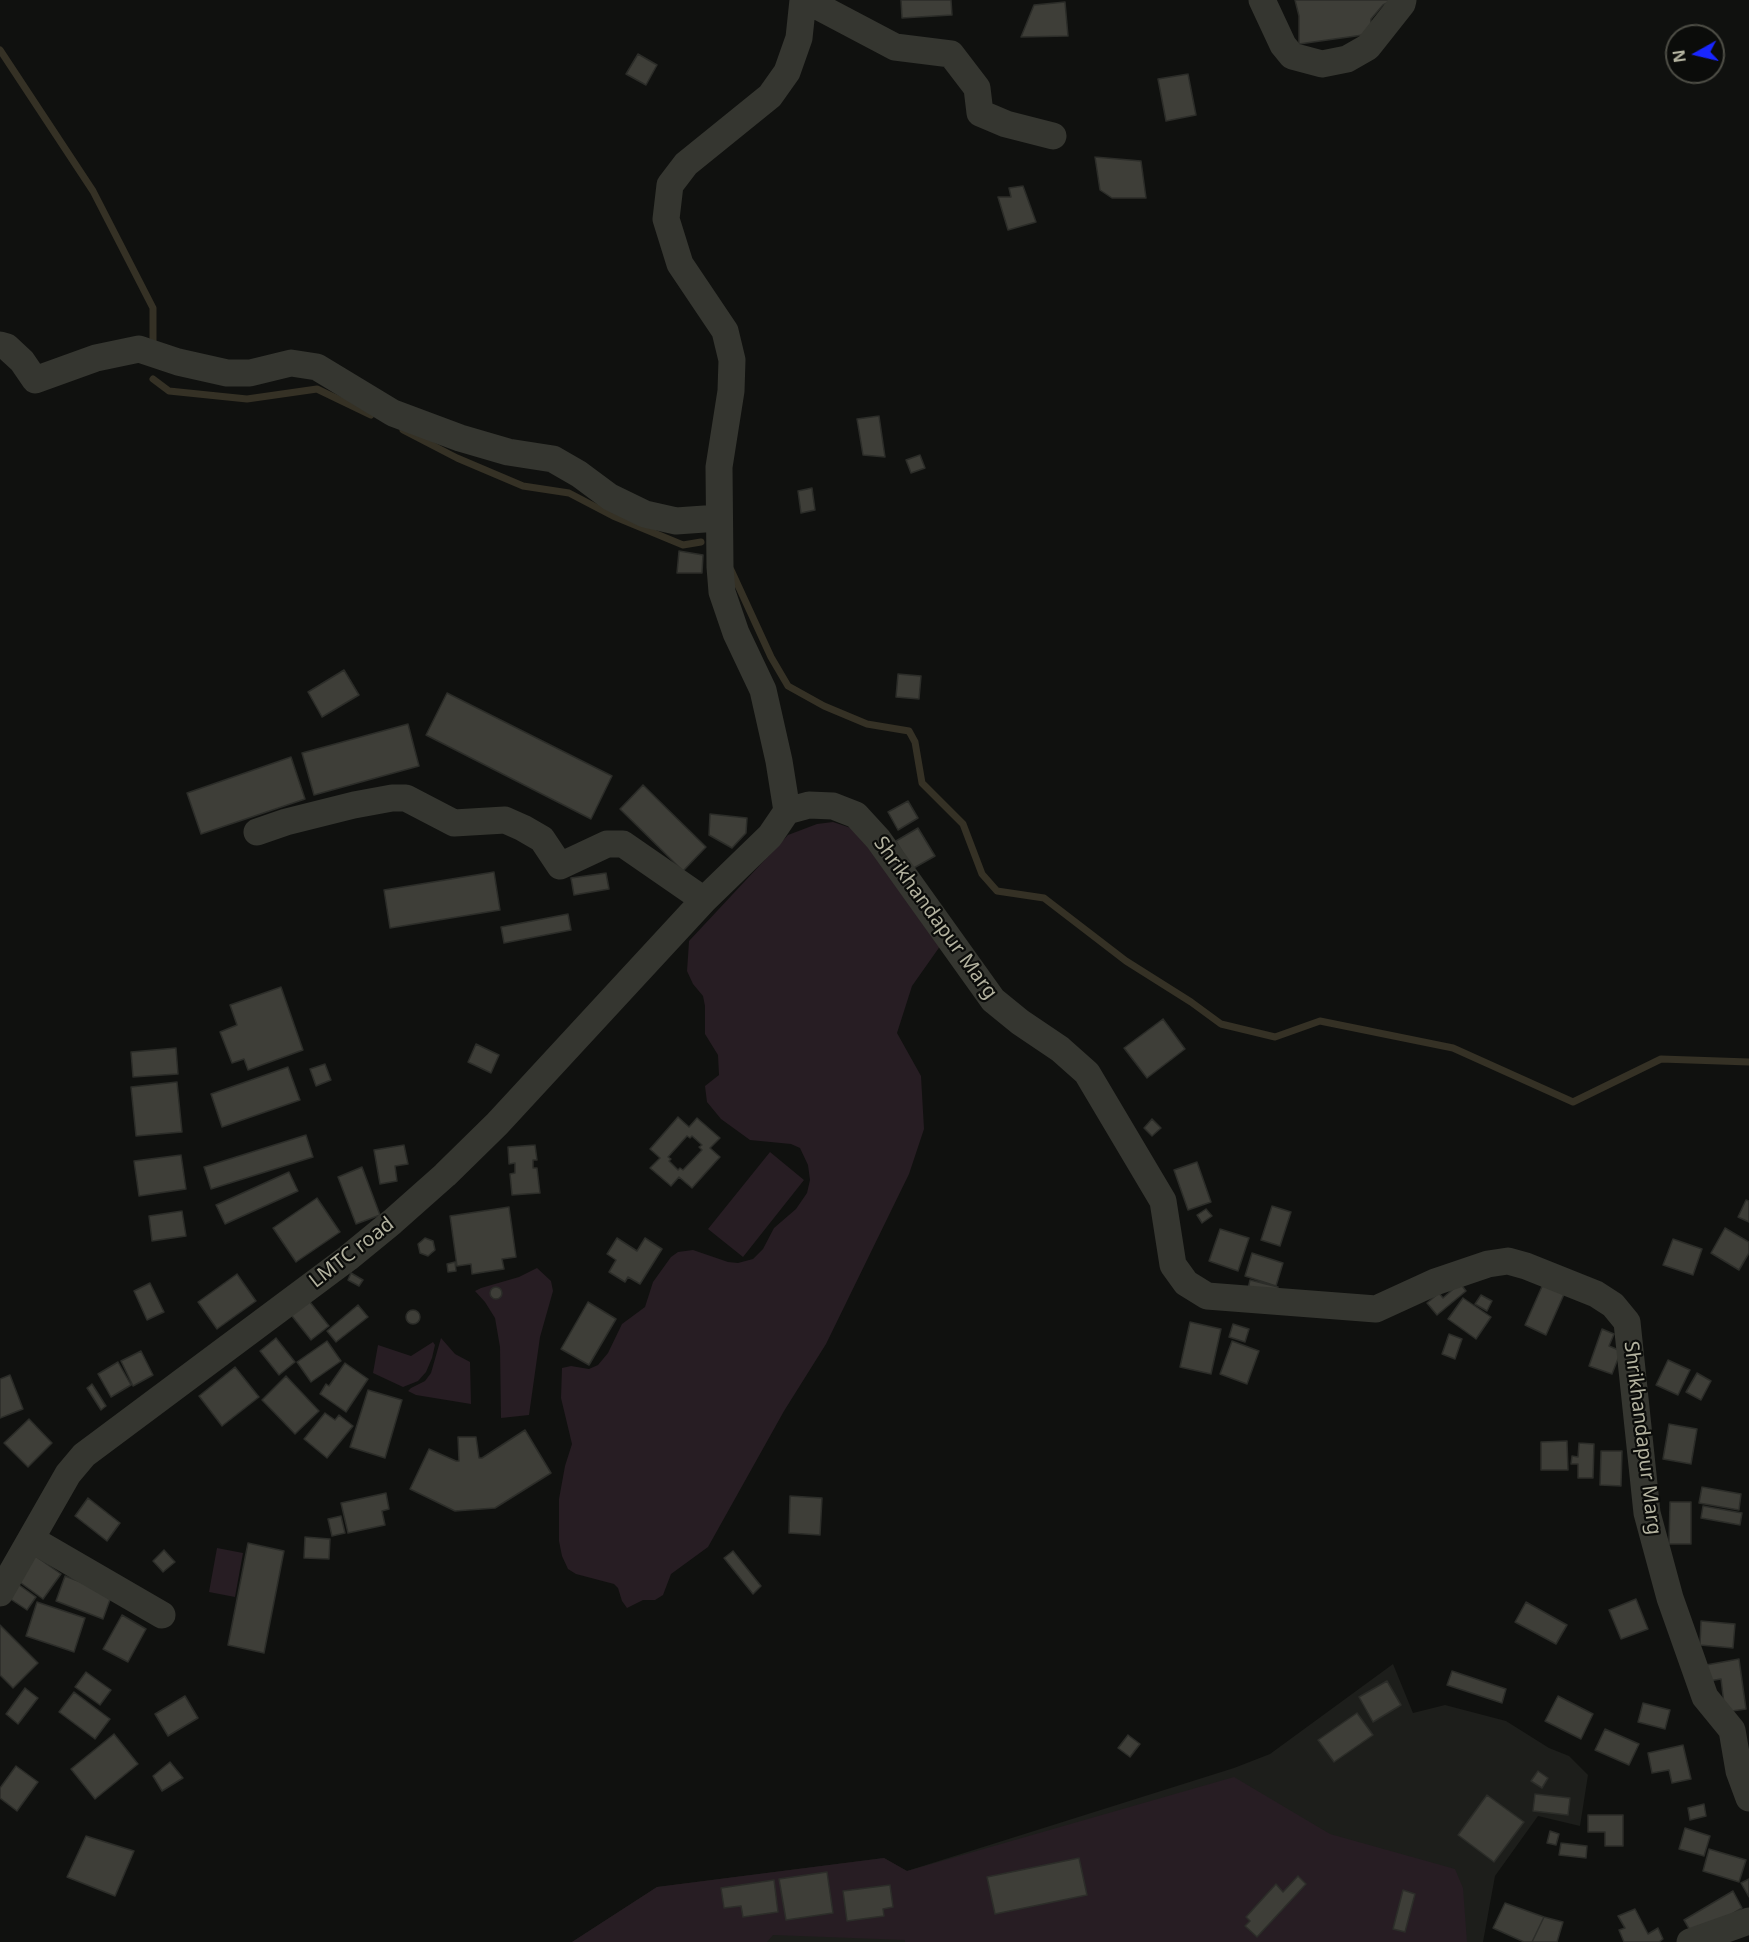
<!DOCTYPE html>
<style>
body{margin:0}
#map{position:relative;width:1749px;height:1942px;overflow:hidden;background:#10110f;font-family:"Noto Sans",sans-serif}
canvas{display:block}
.north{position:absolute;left:1665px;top:24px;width:60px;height:60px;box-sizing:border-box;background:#0b0c0a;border:2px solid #4e4e46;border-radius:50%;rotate:262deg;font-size:16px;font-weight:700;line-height:24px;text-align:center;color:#b3b29f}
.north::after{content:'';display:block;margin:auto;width:21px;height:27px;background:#1926ff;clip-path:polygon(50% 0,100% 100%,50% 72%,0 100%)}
</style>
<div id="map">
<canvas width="1749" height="1942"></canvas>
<div class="north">N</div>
</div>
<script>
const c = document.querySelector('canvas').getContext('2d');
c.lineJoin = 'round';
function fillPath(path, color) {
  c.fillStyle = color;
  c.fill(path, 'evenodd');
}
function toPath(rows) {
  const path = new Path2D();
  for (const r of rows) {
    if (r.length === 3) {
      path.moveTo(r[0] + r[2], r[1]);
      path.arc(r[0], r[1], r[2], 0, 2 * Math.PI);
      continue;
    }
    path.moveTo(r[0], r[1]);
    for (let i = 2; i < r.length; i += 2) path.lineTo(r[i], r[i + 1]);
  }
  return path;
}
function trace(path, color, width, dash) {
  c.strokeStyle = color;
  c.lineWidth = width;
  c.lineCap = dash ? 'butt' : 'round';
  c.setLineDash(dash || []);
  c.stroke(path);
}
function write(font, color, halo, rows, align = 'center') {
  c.font = font + ' "Noto Sans",sans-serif';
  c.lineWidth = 4.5;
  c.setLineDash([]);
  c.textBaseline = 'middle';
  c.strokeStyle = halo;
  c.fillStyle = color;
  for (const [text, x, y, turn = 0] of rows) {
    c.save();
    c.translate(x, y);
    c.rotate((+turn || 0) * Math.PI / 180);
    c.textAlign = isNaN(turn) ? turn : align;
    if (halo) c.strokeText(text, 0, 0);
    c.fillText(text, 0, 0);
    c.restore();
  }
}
fillPath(toPath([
 [1393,1664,1413,1713,1445,1705,1506,1721,1549,1748,1569,1756,1588,1775,1580,1826,1538,1816,1495,1876,1483,1942,572,1942,657,1887,884,1858,907,1871,1234,1768,1270,1754]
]), '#1d1e1b');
fillPath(toPath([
 [833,822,851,828,869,846,943,942,912,986,897,1033,921,1076,924,1129,909,1174,826,1344,784,1411,708,1547,671,1574,663,1595,655,1600,643,1600,627,1608,622,1601,618,1588,614,1584,576,1574,568,1569,562,1556,559,1541,559,1499,565,1466,572,1444,561,1398,562,1368,571,1366,589,1369,598,1365,608,1353,622,1324,645,1307,653,1282,671,1257,678,1252,693,1250,728,1262,738,1263,753,1259,763,1249,774,1228,796,1209,807,1193,810,1180,808,1165,800,1148,791,1144,750,1140,721,1119,707,1102,705,1086,719,1075,718,1055,705,1034,705,1006,703,996,693,984,687,971,688,957,689,941,788,835,817,824],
 [770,1152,804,1180,743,1257,708,1229],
 [537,1268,551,1281,553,1291,540,1337,529,1415,501,1418,500,1347,495,1318,485,1302,475,1291,481,1288,519,1277],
 [441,1338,455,1354,470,1362,471,1404,416,1395,408,1391,411,1388,425,1381,431,1373],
 [433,1342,435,1345,432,1358,426,1372,418,1381,403,1387,373,1373,378,1345,411,1356],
 [217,1548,243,1553,235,1597,209,1592],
 [1234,1777,1330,1834,1455,1869,1463,1888,1467,1942,905,1942,905,1940,773,1935,767,1942,572,1942,657,1887,884,1858,907,1871]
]), '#271d23');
trace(toPath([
 [0,50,93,191,153,308,153,341],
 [153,379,169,391,247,399,317,389,371,415],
 [403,430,457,458,523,486,569,493,613,516,683,545,701,542],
 [731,570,771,657,788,686,824,706,867,724,909,731,915,742,922,783,963,824,982,874,997,891,1044,898,1126,961,1191,1002,1221,1024,1275,1037,1320,1021,1453,1048,1573,1102,1661,1059,1749,1062]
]), '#353125', 7);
const building = toPath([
 [901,0,951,0,952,15,902,18,901,0],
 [1295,0,1393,0,1383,5,1371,19,1370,34,1299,44,1299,16,1295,0],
 [1065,2,1068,36,1021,37,1034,5,1065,2],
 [638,54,657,65,646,85,626,74,638,54],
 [1188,74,1196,115,1166,121,1158,79,1188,74],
 [1095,157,1141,161,1146,198,1112,198,1100,190,1095,157],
 [1023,186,1036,222,1008,230,998,197,1011,197,1009,188,1023,186],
 [879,416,885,457,863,455,857,419,879,416],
 [920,455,925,468,911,473,906,460,920,455],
 [812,488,815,510,801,513,798,491,812,488],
 [679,551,703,555,702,573,677,573,679,551],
 [344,670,359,695,322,717,308,692,344,670],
 [898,674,921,676,919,699,896,697,898,674],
 [447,693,612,776,591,819,426,735,447,693],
 [408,724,419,766,314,795,302,753,408,724],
 [291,757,305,799,201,834,187,793,291,757],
 [643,785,706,847,683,871,620,809,643,785],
 [908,801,918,818,898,830,888,812,908,801],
 [710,814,747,818,746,833,732,848,709,835,710,814],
 [918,828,935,856,912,869,896,841,918,828],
 [494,872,500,910,390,928,384,890,494,872],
 [606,873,609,889,574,895,571,878,606,873],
 [568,914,571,930,504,943,501,927,568,914],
 [281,987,303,1050,248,1070,244,1059,232,1063,220,1032,237,1025,230,1005,281,987],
 [1163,1019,1185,1049,1147,1078,1124,1048,1163,1019],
 [476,1044,499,1055,491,1073,468,1062,476,1044],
 [176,1048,178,1074,133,1077,131,1052,176,1048],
 [325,1064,331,1080,316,1086,310,1069,325,1064],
 [288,1067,300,1100,222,1127,211,1094,288,1067],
 [177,1082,182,1132,136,1136,131,1087,177,1082],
 [678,1117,689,1127,697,1118,720,1138,710,1148,720,1157,692,1188,679,1177,671,1186,650,1168,660,1158,650,1149,678,1117],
 [687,1136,690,1138,692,1136,702,1145,699,1147,702,1150,683,1170,680,1168,678,1170,669,1161,671,1159,668,1157,687,1136],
 [1152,1119,1161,1128,1152,1136,1144,1128,1152,1119],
 [306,1135,313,1157,211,1189,204,1167,306,1135],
 [404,1145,408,1164,395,1166,397,1181,380,1184,374,1150,404,1145],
 [535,1145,537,1160,533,1160,533,1168,537,1168,540,1193,512,1195,510,1174,515,1173,515,1163,509,1164,508,1147,535,1145],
 [181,1155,186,1189,139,1196,134,1161,181,1155],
 [1197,1162,1211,1202,1188,1210,1174,1170,1197,1162],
 [362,1167,380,1215,356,1224,338,1177,362,1167],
 [289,1172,298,1191,225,1224,216,1205,289,1172],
 [317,1198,340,1232,296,1262,273,1228,317,1198],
 [1746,1200,1749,1201,1749,1222,1738,1217,1746,1200],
 [1272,1206,1291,1212,1280,1246,1261,1240,1272,1206],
 [509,1207,516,1257,502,1259,504,1269,472,1274,471,1264,457,1266,450,1216,509,1207],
 [1206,1209,1212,1216,1202,1223,1197,1215,1206,1209],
 [182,1211,186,1236,152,1241,149,1216,182,1211],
 [1725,1228,1749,1242,1749,1253,1739,1270,1711,1253,1725,1228],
 [1220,1229,1249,1238,1238,1271,1209,1261,1220,1229],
 [425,1238,433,1241,435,1250,428,1256,420,1253,418,1244,425,1238],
 [617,1238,637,1251,645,1238,662,1249,640,1284,628,1277,625,1282,609,1272,616,1260,607,1254,617,1238],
 [1673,1239,1702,1249,1693,1275,1663,1265,1673,1239],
 [1252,1253,1283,1263,1276,1286,1245,1276,1252,1253],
 [455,1262,456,1271,448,1272,447,1264,455,1262],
 [351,1273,363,1280,359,1286,348,1280,351,1273],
 [237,1274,256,1301,217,1329,198,1302,237,1274],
 [1250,1280,1278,1287,1276,1296,1248,1289,1250,1280],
 [1544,1282,1565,1292,1546,1335,1525,1325,1544,1282],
 [150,1283,164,1312,147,1320,134,1291,150,1283],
 [1460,1283,1466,1291,1437,1315,1427,1303,1439,1293,1443,1298,1460,1283],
 [496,1293,6],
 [1481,1295,1492,1301,1487,1311,1475,1304,1481,1295],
 [306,1297,329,1326,311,1340,288,1311,306,1297],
 [1463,1298,1491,1317,1476,1339,1448,1319,1463,1298],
 [588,1302,616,1319,589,1365,561,1349,588,1302],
 [358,1305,368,1317,336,1342,327,1331,358,1305],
 [413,1317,7],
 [1190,1322,1221,1329,1211,1374,1180,1367,1190,1322],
 [1233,1324,1249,1329,1245,1342,1229,1337,1233,1324],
 [1602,1329,1614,1334,1609,1346,1621,1351,1612,1374,1589,1366,1602,1329],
 [1449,1334,1462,1339,1455,1359,1442,1354,1449,1334],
 [276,1338,295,1362,279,1375,260,1351,276,1338],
 [327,1341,341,1361,311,1382,297,1362,327,1341],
 [1232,1341,1259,1351,1247,1384,1220,1374,1232,1341],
 [141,1351,153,1375,133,1386,121,1361,141,1351],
 [1668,1360,1690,1370,1678,1395,1656,1385,1668,1360],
 [118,1362,131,1385,111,1397,98,1374,118,1362],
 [345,1363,368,1379,346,1412,320,1394,326,1384,329,1386,345,1363],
 [235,1367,259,1397,222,1426,199,1396,235,1367],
 [1697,1373,1711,1381,1701,1400,1686,1392,1697,1373],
 [10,1375,23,1409,0,1418,0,1379,10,1375],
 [286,1376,319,1411,295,1434,262,1400,286,1376],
 [92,1384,106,1406,101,1410,87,1388,92,1384],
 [368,1390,402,1400,385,1458,350,1447,368,1390],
 [325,1413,335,1420,339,1415,353,1426,327,1458,304,1439,325,1413],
 [29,1419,52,1443,28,1467,4,1443,29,1419],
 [1669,1424,1697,1429,1691,1464,1663,1459,1669,1424],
 [525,1430,551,1473,495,1508,455,1511,410,1489,429,1449,456,1461,459,1461,458,1437,476,1437,479,1458,482,1458,525,1430],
 [1567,1441,1568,1470,1541,1470,1541,1442,1567,1441],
 [1579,1443,1594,1444,1593,1478,1578,1478,1578,1464,1571,1464,1572,1456,1578,1457,1579,1443],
 [1601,1451,1622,1451,1621,1486,1600,1485,1601,1451],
 [1702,1487,1741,1494,1739,1510,1699,1503,1702,1487],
 [386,1493,389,1509,382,1511,385,1525,348,1533,341,1503,386,1493],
 [790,1496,822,1498,820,1535,789,1533,790,1496],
 [88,1498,120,1523,107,1541,75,1516,88,1498],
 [1670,1502,1691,1502,1691,1544,1669,1544,1670,1502],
 [1703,1506,1742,1513,1740,1525,1701,1518,1703,1506],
 [341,1516,345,1533,332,1536,328,1519,341,1516],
 [305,1537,330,1539,329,1559,304,1558,305,1537],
 [248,1543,284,1551,264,1653,228,1645,248,1543],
 [164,1550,175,1562,163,1572,153,1561,164,1550],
 [733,1551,761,1586,753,1594,724,1558,733,1551],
 [31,1553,61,1574,43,1599,14,1578,31,1553],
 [65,1576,112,1594,103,1619,56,1601,65,1576],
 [15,1582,36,1597,27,1610,6,1596,15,1582],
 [1636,1599,1648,1629,1621,1639,1609,1610,1636,1599],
 [37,1602,85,1618,74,1652,26,1636,37,1602],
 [1526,1602,1567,1625,1556,1644,1515,1622,1526,1602],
 [122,1615,146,1629,128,1662,103,1649,122,1615],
 [1701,1621,1735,1624,1733,1648,1700,1645,1701,1621],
 [0,1625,38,1663,13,1688,0,1675,0,1625],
 [1739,1659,1746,1709,1725,1712,1721,1679,1709,1681,1706,1665,1739,1659],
 [1452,1671,1506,1689,1502,1703,1447,1685,1452,1671],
 [86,1672,111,1690,100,1705,75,1687,86,1672],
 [1387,1681,1401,1705,1373,1722,1359,1697,1387,1681],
 [25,1688,38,1698,18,1724,6,1714,25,1688],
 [74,1692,110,1719,95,1739,59,1712,74,1692],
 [185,1696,198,1718,168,1736,155,1714,185,1696],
 [1558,1696,1593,1714,1581,1739,1545,1721,1558,1696],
 [1643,1703,1670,1710,1665,1729,1638,1722,1643,1703],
 [1357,1713,1373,1735,1334,1762,1318,1740,1357,1713],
 [1605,1729,1639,1744,1629,1765,1595,1750,1605,1729],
 [114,1734,138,1764,95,1799,71,1769,114,1734],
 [1128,1735,1140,1744,1130,1757,1118,1748,1128,1735],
 [1683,1745,1691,1779,1672,1783,1669,1770,1652,1773,1648,1753,1683,1745],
 [170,1762,183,1778,162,1791,153,1776,170,1762],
 [16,1766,38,1782,17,1811,0,1798,0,1788,16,1766],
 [1538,1771,1548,1778,1542,1788,1531,1781,1538,1771],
 [1535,1794,1570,1798,1568,1815,1533,1811,1535,1794],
 [1487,1795,1524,1822,1494,1862,1458,1835,1487,1795],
 [1704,1804,1706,1816,1690,1820,1688,1808,1704,1804],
 [1588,1815,1623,1815,1623,1846,1605,1846,1605,1832,1588,1832,1588,1815],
 [1685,1828,1710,1836,1704,1856,1679,1849,1685,1828],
 [1550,1831,1559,1834,1556,1845,1547,1843,1550,1831],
 [86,1836,134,1851,115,1896,67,1877,86,1836],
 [1561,1843,1587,1846,1586,1858,1559,1855,1561,1843],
 [1709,1849,1746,1860,1739,1882,1703,1871,1709,1849],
 [1079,1858,1087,1895,995,1914,987,1877,1079,1858],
 [827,1872,833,1913,786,1920,779,1879,827,1872],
 [1298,1876,1306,1884,1257,1937,1245,1926,1250,1921,1246,1917,1276,1884,1283,1892,1298,1876],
 [1749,1879,1749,1897,1741,1883,1749,1879],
 [774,1880,778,1912,743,1917,741,1906,724,1908,721,1888,774,1880],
 [890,1885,893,1907,883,1909,884,1916,847,1921,843,1891,890,1885],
 [1403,1890,1415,1894,1405,1932,1393,1929,1403,1890],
 [1733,1891,1742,1908,1694,1937,1684,1920,1733,1891],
 [1505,1903,1544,1917,1532,1942,1524,1942,1493,1928,1505,1903],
 [1635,1909,1648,1934,1658,1928,1663,1939,1659,1942,1624,1942,1619,1930,1625,1928,1618,1916,1635,1909],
 [1544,1917,1563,1922,1557,1942,1532,1942,1544,1917]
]);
fillPath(building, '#3e3e38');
trace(building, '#2c2d29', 1.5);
trace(toPath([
 [806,0,895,47,951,54,977,88,980,113,1006,124,1053,136],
 [1262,0,1283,45,1292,56,1322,64,1347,59,1368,47,1402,4,1403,0],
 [0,345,7,347,22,361,35,380,96,358,139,349,178,362,227,373,250,373,291,363,317,367,393,413,460,438,508,452,553,459,579,474,610,497,645,514,676,521,719,518],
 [787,811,809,805,833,806,856,815,878,839,993,1000,1020,1022,1060,1049,1087,1073,1163,1201,1173,1265,1186,1283,1207,1296,1376,1309,1435,1282,1488,1264,1508,1261,1526,1266,1596,1294,1613,1305,1627,1322,1647,1513,1670,1598,1705,1697,1732,1730,1739,1771,1749,1798],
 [787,811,779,761,763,690,736,633,722,592,720,567,719,467,731,391,732,360,725,331,680,264,666,219,670,185,686,164,770,96,787,72,799,38,803,0],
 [257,832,286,822,354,805,392,798,406,798,454,823,505,820,523,828,542,839,560,866,607,844,623,844,704,900],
 [31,1539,162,1615],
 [0,1593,68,1474,84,1455,348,1258,392,1222,445,1175,497,1124,704,900,770,836,787,811],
 [1690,1942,1749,1921]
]), '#353630', 27);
write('20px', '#b3b29f', '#0b0c0a', [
 ["Shrikhandapur Marg",935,918,54],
 ["LMTC road",352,1253,-38],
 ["Shrikhandapur Marg",1642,1438,83]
]);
</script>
